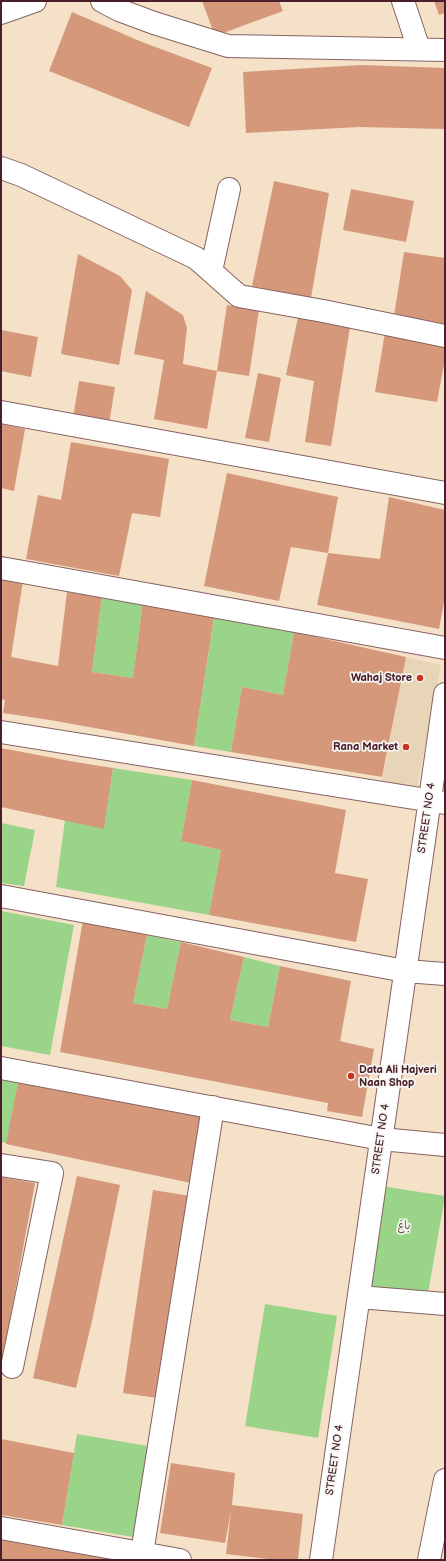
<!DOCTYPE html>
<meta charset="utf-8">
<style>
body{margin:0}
#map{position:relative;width:446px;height:1561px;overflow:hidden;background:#f4e1c8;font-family:"Balsamiq Sans",sans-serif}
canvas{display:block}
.frame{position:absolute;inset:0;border:2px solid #4a1f2b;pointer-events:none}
</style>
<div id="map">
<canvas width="446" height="1561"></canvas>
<div class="frame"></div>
</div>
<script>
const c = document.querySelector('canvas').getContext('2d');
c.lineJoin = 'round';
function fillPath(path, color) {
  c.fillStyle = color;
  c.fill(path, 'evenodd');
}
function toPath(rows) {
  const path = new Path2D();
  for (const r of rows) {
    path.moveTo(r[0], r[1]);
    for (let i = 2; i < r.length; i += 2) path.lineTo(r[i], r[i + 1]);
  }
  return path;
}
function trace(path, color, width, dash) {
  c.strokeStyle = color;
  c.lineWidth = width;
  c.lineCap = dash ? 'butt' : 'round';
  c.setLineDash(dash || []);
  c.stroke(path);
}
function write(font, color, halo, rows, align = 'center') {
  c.font = font + ' "Balsamiq Sans","Playpen Sans Arabic",sans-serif';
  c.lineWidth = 3.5;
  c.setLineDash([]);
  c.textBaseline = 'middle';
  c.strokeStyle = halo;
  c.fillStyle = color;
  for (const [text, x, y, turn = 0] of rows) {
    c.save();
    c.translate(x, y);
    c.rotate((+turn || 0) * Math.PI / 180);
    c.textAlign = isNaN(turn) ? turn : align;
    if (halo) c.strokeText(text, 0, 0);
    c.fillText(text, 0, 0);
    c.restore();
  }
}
fillPath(toPath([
 [406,657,441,665,417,787,382,781]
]), '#e8d4b7');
fillPath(toPath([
 [102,596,143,601,133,678,92,672],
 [214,618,294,632,283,695,242,687,231,752,194,746],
 [113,768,192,780,181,841,221,850,209,915,56,887,65,820,104,828],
 [1,823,35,830,24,886,1,883],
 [1,911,74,925,50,1055,1,1046],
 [147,935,181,942,167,1009,133,1003],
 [244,957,280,966,268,1027,230,1020],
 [1,1074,19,1077,7,1143,1,1142],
 [375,1185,445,1196,427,1299,359,1297],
 [265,1304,337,1316,318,1438,245,1426],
 [77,1434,148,1446,133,1537,62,1525]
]), '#9ad488');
fillPath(toPath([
 [202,1,279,1,283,11,215,36],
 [434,1,445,1,445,13,439,15],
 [72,12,142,42,212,68,189,127,49,71],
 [361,65,445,68,445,129,360,127,246,133,243,72],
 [274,181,329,193,311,298,252,286],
 [351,189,414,201,406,242,343,230],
 [404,252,445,258,445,324,394,316],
 [78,254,120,276,132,290,119,365,61,354],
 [146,291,183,315,187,328,183,364,217,371,207,429,154,419,164,360,134,354],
 [227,305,259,310,249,376,217,371],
 [298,317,350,327,331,446,305,442,314,381,286,375],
 [1,330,38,337,31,377,1,371],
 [385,332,445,344,445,359,437,402,375,392],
 [258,373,281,378,269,442,245,438],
 [79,381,115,387,109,424,73,418],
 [1,424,25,429,14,491,1,488],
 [71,442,169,459,160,517,132,513,119,576,26,559,38,495,61,500],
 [227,473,338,497,328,553,291,547,279,601,204,586],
 [389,497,445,510,445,597,439,629,317,605,328,553,380,559],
 [1,577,23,581,11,657,58,666,67,592,102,596,92,672,133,678,143,601,176,605,177,612,214,617,194,746,50,720,3,713,5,700,1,699],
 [294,632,406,657,382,777,231,752,242,687,283,695],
 [1,748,75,762,113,768,104,829,1,807],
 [192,780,346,810,335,873,368,879,356,942,209,915,221,850,181,841],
 [83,920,147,935,133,1003,167,1009,181,942,244,957,230,1020,268,1027,280,966,351,981,340,1041,374,1049,362,1117,327,1111,328,1103,60,1052],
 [19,1077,205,1114,191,1183,6,1144],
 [77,1176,120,1185,92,1321,76,1388,33,1378],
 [1,1177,35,1183,2,1363,1,1363],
 [153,1190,190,1196,157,1398,123,1393],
 [1,1439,74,1453,62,1525,1,1515],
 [171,1463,235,1473,232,1505,303,1514,298,1560,276,1560,226,1554,231,1511,225,1543,160,1533],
 [1,1533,152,1560,1,1560]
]), '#d5987b');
const street = toPath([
 [102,1,119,10,154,23,228,46,445,50],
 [403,1,419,49],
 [1,13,35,1],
 [1,168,21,175,196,258,239,296,323,311,445,336],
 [211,271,229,189],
 [1,412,445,493],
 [1,568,445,648],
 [1,732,445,803],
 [1,896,405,971,445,974],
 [1,1068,381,1139,445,1145],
 [1,1165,52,1173,12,1367],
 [359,1297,445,1304],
 [1,1528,180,1560],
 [142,1553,213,1107],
 [321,1560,445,694],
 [429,1560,445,1480]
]);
trace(street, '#866362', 24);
trace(street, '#fff', 22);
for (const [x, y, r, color] of [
 [420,678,4,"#c8321e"],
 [406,747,4,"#c8321e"],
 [351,1076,4,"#c8321e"]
]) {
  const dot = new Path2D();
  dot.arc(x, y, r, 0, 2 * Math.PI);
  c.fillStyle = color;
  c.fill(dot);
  trace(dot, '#f6f6f2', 1.5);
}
write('bold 11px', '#4a1f2b', '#f6f6f2', [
 ["Wahaj Store",412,678],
 ["Rana Market",398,747],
 ["Data Ali Hajveri",359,1070,"left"],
 ["Naan Shop",359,1083,"left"]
], 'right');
write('11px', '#4a1f2b', '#f6f6f2', [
 ["STREET NO 4",427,818,-82],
 ["STREET NO 4",381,1139,-82],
 ["STREET NO 4",335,1460,-82]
]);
write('11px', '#625547', '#f6f6f2', [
 ["باغ",404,1226]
]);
</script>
